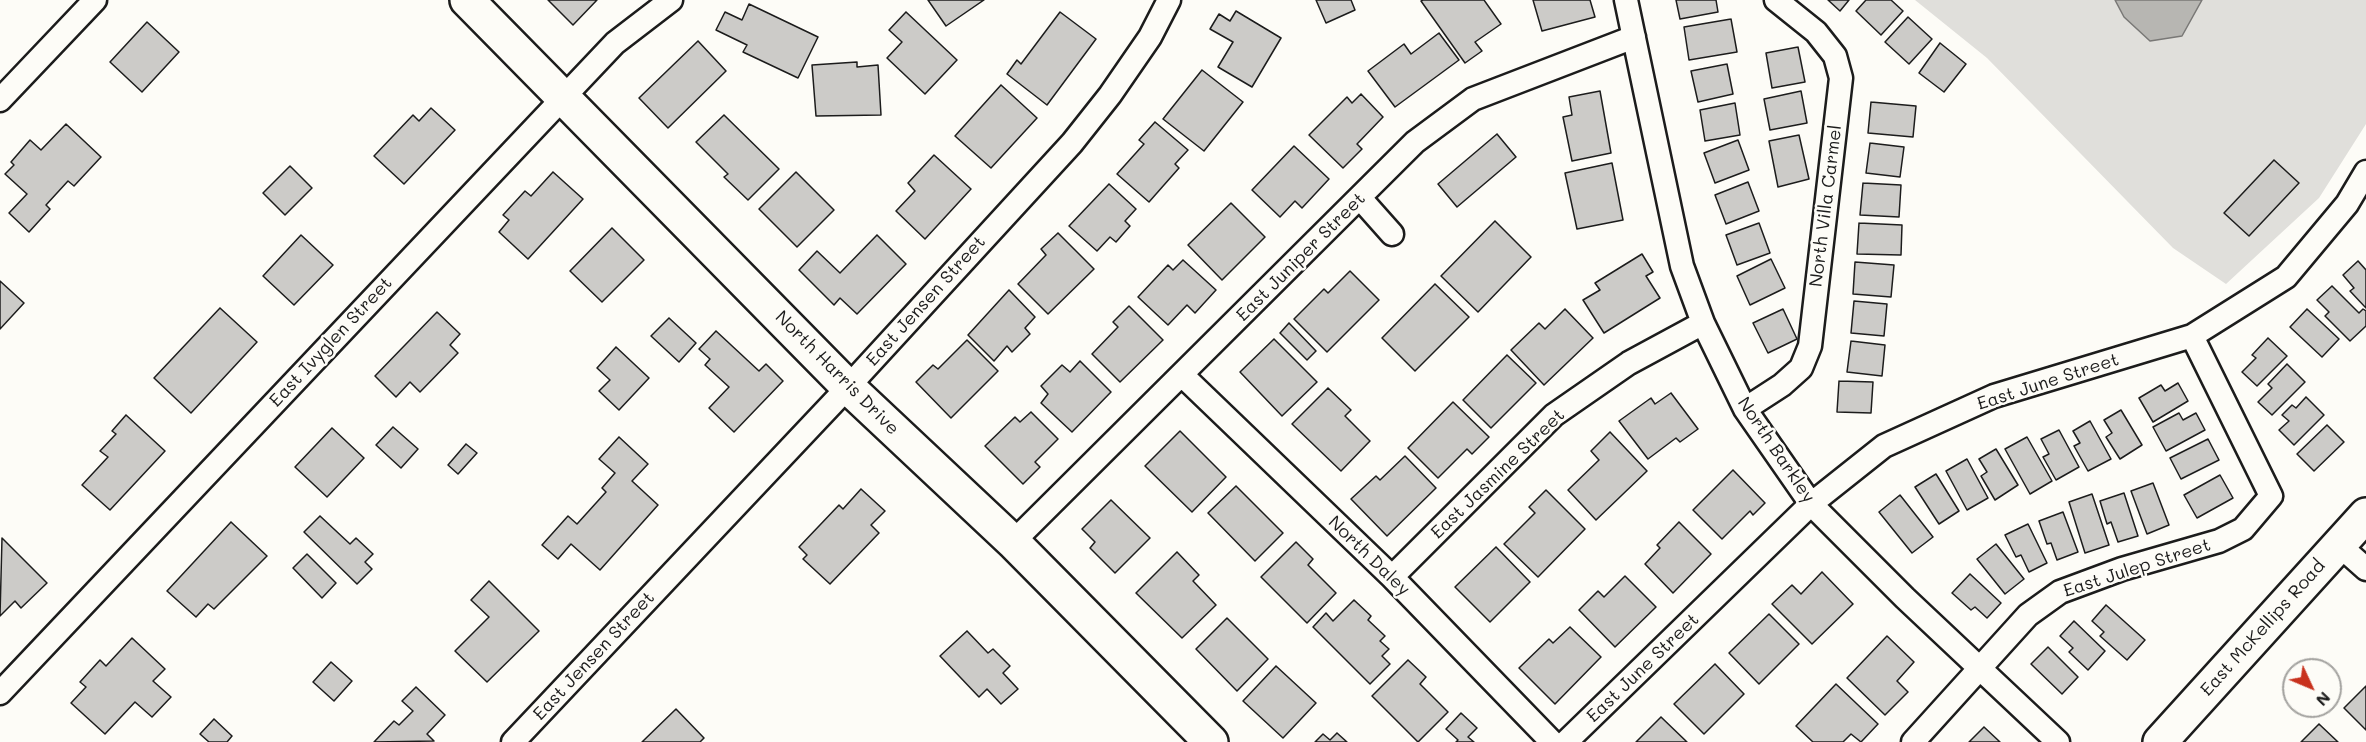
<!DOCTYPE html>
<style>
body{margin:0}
#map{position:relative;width:2366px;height:742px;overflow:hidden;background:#fdfcf7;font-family:Mali,sans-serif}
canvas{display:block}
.north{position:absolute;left:2282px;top:658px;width:60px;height:60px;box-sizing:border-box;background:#fdfcf7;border:2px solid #a3a29f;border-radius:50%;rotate:134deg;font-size:16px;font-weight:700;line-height:24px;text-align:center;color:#1c1c1c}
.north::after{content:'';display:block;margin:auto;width:21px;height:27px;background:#c8321e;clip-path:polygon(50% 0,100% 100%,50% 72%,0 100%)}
</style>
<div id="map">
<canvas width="2366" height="742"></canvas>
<div class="north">N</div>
</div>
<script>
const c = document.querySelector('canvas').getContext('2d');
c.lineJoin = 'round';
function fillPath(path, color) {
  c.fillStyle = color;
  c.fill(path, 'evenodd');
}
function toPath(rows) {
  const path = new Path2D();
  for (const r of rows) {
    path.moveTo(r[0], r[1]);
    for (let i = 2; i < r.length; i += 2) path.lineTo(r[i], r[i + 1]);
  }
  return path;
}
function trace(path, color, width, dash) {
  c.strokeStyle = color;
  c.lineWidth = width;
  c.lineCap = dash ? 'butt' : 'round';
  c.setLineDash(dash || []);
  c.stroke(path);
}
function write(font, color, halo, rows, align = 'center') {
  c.font = font + ' Mali,sans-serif';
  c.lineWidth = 5;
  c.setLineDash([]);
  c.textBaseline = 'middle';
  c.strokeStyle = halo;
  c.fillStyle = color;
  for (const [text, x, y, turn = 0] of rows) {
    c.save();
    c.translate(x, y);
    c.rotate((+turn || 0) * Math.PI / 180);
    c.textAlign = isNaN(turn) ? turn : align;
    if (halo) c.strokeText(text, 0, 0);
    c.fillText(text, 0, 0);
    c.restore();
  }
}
fillPath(toPath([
 [1915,0,2366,0,2366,124,2319,198,2226,284,2173,248,1987,58]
]), '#e0dfdb');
const water = toPath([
 [2115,0,2202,0,2182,36,2150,41,2124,17,2115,0]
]);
fillPath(water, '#b7b6b2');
trace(water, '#797876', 1.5);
const building = toPath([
 [548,0,597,0,573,25,548,0],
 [928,0,984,0,946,26,928,0],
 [1316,0,1351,0,1355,10,1326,23,1316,0],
 [1423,0,1484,0,1501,24,1475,42,1482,51,1465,63,1421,1,1423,0],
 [1533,0,1590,0,1595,17,1542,31,1533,0],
 [1676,0,1716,0,1718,12,1680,19,1676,0],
 [1828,0,1849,0,1840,11,1828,0],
 [1866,0,1891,0,1903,11,1881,35,1856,11,1866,0],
 [749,4,818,37,798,78,743,52,747,45,716,30,725,12,742,20,749,4],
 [1236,11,1281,38,1252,87,1218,67,1233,42,1210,29,1219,14,1230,21,1236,11],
 [906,12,957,60,925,94,887,58,902,42,889,30,906,12],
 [1060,12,1096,39,1047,105,1007,74,1017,60,1021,64,1060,12],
 [1908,17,1932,39,1909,64,1885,42,1908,17],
 [1731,19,1737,52,1689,60,1684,27,1731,19],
 [147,22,179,52,142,92,110,62,147,22],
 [1439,33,1459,60,1395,107,1368,71,1404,44,1411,54,1439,33],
 [698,41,726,71,668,128,639,98,698,41],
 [1940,43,1966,64,1944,92,1919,73,1940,43],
 [1798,47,1805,82,1772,88,1766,53,1798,47],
 [857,62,857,67,878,65,881,115,816,116,812,65,857,62],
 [1727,64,1733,94,1698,102,1691,71,1727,64],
 [1202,70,1243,102,1204,151,1163,119,1202,70],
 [1001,85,1037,118,991,168,955,136,1001,85],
 [1600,91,1611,153,1572,161,1563,117,1572,115,1569,97,1600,91],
 [1801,91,1807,123,1770,130,1764,99,1801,91],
 [1361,94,1383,117,1357,144,1362,149,1343,168,1309,135,1347,97,1352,103,1361,94],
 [1871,102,1916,106,1913,137,1868,133,1871,102],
 [1735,103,1740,135,1705,141,1700,110,1735,103],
 [431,108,455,130,404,184,374,156,413,115,419,121,431,108],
 [724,115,779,169,748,200,724,177,728,174,696,142,724,115],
 [1155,122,1188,150,1175,164,1179,168,1149,202,1117,174,1144,144,1139,140,1155,122],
 [66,124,101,157,74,186,68,181,46,205,50,209,29,232,9,213,27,194,5,174,14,165,11,162,30,140,41,150,66,124],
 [1497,134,1516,157,1457,207,1438,184,1497,134],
 [1799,135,1809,179,1778,187,1769,141,1799,135],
 [1738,140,1749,170,1715,183,1704,153,1738,140],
 [1870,143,1904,147,1900,177,1866,173,1870,143],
 [1294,146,1329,179,1302,208,1295,201,1280,217,1252,190,1294,146],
 [934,155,971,189,925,239,896,211,915,191,908,183,934,155],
 [2274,160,2299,183,2249,236,2224,213,2274,160],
 [1612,163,1623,220,1577,229,1565,173,1612,163],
 [290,166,312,188,285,215,263,193,290,166],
 [553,172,583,199,528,259,499,232,509,220,503,215,525,191,531,196,553,172],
 [796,172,834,210,797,247,759,209,796,172],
 [1748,182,1759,211,1726,224,1715,195,1748,182],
 [1863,183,1901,185,1899,217,1860,215,1863,183],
 [1109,184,1136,209,1125,221,1130,226,1116,242,1110,237,1097,251,1069,226,1109,184],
 [1231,203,1265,237,1222,280,1188,245,1231,203],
 [1495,221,1531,257,1478,312,1441,276,1495,221],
 [1759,223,1770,253,1737,265,1726,235,1759,223],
 [1859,223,1902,225,1901,255,1857,254,1859,223],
 [612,228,644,260,602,302,570,271,612,228],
 [1058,233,1094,269,1048,314,1018,284,1046,255,1041,249,1058,233],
 [301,235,333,265,294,305,263,276,301,235],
 [877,235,906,264,857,314,840,298,834,305,799,270,817,251,840,273,877,235],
 [1642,254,1653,272,1646,276,1660,298,1604,333,1583,300,1600,290,1595,283,1642,254],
 [1771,259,1785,288,1750,305,1737,276,1771,259],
 [1183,260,1216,290,1195,313,1187,305,1168,325,1138,297,1168,265,1173,270,1183,260],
 [2358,261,2366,270,2366,308,2350,291,2354,288,2343,275,2358,261],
 [1855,262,1894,265,1891,297,1853,294,1855,262],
 [1350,271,1379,300,1327,352,1294,319,1324,289,1328,293,1350,271],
 [0,281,24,303,0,329,0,281],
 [1435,284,1469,317,1415,371,1382,338,1435,284],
 [2332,286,2359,313,2363,309,2366,311,2366,326,2350,341,2325,316,2329,312,2317,300,2332,286],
 [1009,290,1035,317,1025,328,1030,334,1012,352,1007,346,994,361,968,335,1009,290],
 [1854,301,1887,304,1884,336,1851,333,1854,301],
 [1129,306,1163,340,1120,382,1092,354,1118,327,1113,322,1129,306],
 [220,308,257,342,191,413,154,378,220,308],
 [1565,309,1593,338,1544,385,1511,350,1539,323,1545,329,1565,309],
 [1783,309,1797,339,1768,353,1753,323,1783,309],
 [2307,309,2339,339,2322,357,2290,327,2307,309],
 [437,312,460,334,450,345,458,353,420,392,410,382,396,397,375,376,437,312],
 [669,318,696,343,679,362,651,336,669,318],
 [1289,323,1316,351,1307,360,1280,333,1289,323],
 [716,331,759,371,766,364,783,381,734,432,709,408,729,387,705,365,710,359,699,349,716,331],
 [2268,338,2287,356,2257,386,2242,372,2256,358,2252,355,2268,338],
 [1274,339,1317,382,1282,416,1240,372,1274,339],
 [967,340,998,371,951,418,916,382,933,365,938,369,967,340],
 [1851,341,1885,345,1882,376,1847,372,1851,341],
 [616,347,649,378,619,410,599,391,610,380,597,368,616,347],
 [1507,355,1536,383,1491,428,1463,400,1507,355],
 [1080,361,1111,392,1072,432,1041,403,1048,394,1041,386,1062,365,1070,372,1080,361],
 [2287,364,2305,382,2272,415,2258,402,2272,388,2268,384,2287,364],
 [1839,381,1873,382,1871,413,1837,412,1839,381],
 [2178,383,2188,401,2153,422,2139,398,2161,385,2165,391,2178,383],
 [1328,388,1351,410,1345,416,1370,441,1341,471,1292,424,1328,388],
 [1671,393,1698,429,1680,442,1676,438,1648,459,1619,421,1651,398,1655,404,1671,393],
 [2306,397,2324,415,2294,445,2279,430,2289,421,2282,415,2292,405,2296,408,2306,397],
 [1453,402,1489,437,1472,454,1467,449,1438,478,1408,448,1453,402],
 [2121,410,2142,445,2120,459,2106,437,2112,433,2104,420,2121,410],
 [1031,412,1058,439,1035,462,1040,467,1023,484,985,446,1015,417,1020,422,1031,412],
 [2179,413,2183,420,2196,413,2205,430,2166,451,2153,427,2179,413],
 [126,415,165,451,110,510,82,485,108,457,100,451,116,434,112,431,126,415],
 [2090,421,2111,459,2088,471,2074,446,2080,443,2073,431,2090,421],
 [2327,425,2344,442,2314,471,2297,454,2327,425],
 [393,427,418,449,401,468,376,445,393,427],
 [332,428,364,458,327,497,295,467,332,428],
 [2059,430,2079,467,2056,480,2043,457,2049,454,2041,439,2059,430],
 [1180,431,1226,477,1192,512,1145,466,1180,431],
 [1610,432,1647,471,1596,520,1568,490,1599,460,1591,451,1610,432],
 [619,437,648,464,632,481,658,505,600,570,571,544,558,559,542,545,568,516,577,524,606,492,602,488,615,473,599,459,619,437],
 [2027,437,2052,481,2030,494,2005,449,2027,437],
 [2208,439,2219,460,2181,479,2170,458,2208,439],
 [466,444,477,453,458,474,448,465,466,444],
 [1996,449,2018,485,1995,500,1981,476,1987,472,1979,459,1996,449],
 [1405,456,1436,488,1387,536,1351,499,1376,476,1380,480,1405,456],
 [1967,459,1988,498,1967,510,1946,471,1967,459],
 [1733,470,1765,503,1753,515,1750,511,1722,539,1693,510,1733,470],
 [1936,474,1959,511,1939,524,1915,487,1936,474],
 [2220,475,2233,498,2197,518,2184,495,2220,475],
 [2153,483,2169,525,2147,534,2131,491,2153,483],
 [1236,486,1283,533,1255,561,1208,513,1236,486],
 [861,489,885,511,871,525,879,533,830,584,803,559,807,555,799,547,839,505,843,509,861,489],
 [1546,490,1585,529,1538,577,1504,544,1535,513,1529,507,1546,490],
 [2124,493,2138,536,2118,542,2111,522,2107,524,2100,501,2124,493],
 [2092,494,2109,545,2085,553,2069,502,2092,494],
 [1900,495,1933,537,1912,553,1879,512,1900,495],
 [1111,500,1150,538,1115,573,1090,548,1095,542,1082,529,1111,500],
 [2063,512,2078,552,2057,560,2051,543,2047,544,2039,521,2063,512],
 [320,516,350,544,356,538,373,554,365,562,372,569,357,584,304,532,320,516],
 [231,522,267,556,214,609,208,604,196,617,167,591,231,522],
 [1679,522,1711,554,1673,593,1645,564,1660,548,1657,545,1679,522],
 [2028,524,2047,563,2029,572,2021,555,2016,557,2005,535,2028,524],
 [2,538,47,583,21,608,15,601,0,616,2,538],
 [1296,542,1313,559,1308,565,1336,593,1307,623,1261,577,1296,542],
 [1996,544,2024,579,2005,594,1977,559,1996,544],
 [1496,547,1530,582,1490,622,1455,587,1496,547],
 [1177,552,1199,575,1193,581,1216,605,1182,638,1136,593,1177,552],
 [307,554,336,583,322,598,293,568,307,554],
 [1822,572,1853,604,1812,644,1772,604,1792,585,1801,594,1822,572],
 [1970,574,2001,603,1987,618,1975,607,1971,610,1952,593,1970,574],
 [1625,576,1656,607,1615,647,1579,610,1598,591,1604,597,1625,576],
 [489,581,539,631,487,682,455,651,489,617,471,600,489,581],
 [1354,600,1371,616,1368,620,1385,636,1380,641,1389,649,1382,656,1390,664,1370,684,1313,627,1326,613,1333,621,1354,600],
 [2106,605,2145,640,2127,660,2100,636,2104,632,2092,621,2106,605],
 [1769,614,1799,644,1759,684,1729,653,1769,614],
 [1227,618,1268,659,1237,691,1196,649,1227,618],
 [2074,621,2105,651,2088,670,2069,652,2073,648,2060,636,2074,621],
 [1570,627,1601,657,1555,704,1519,668,1549,639,1553,643,1570,627],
 [967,631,988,653,993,649,1010,666,1003,673,1018,689,1001,704,987,689,979,697,940,656,967,631],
 [1887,636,1914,662,1897,681,1908,692,1885,715,1847,678,1887,636],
 [132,638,165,669,153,681,171,697,152,717,135,702,105,734,71,703,86,687,80,682,100,660,106,666,132,638],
 [2048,647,2078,677,2062,694,2031,664,2048,647],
 [1408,660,1426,677,1420,684,1448,712,1418,742,1372,696,1408,660],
 [331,662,352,681,334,701,313,682,331,662],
 [1715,664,1744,694,1704,734,1674,704,1715,664],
 [1276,666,1316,703,1283,738,1243,701,1276,666],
 [1836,684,1878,724,1861,742,1851,734,1843,742,1813,742,1796,726,1836,684],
 [2366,686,2366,730,2344,708,2366,686],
 [416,687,445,715,427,734,434,741,374,742,394,721,399,725,413,711,402,701,416,687],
 [676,709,704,738,700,742,642,742,676,709],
 [1461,713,1477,728,1468,737,1474,742,1456,742,1458,740,1446,729,1461,713],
 [1661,717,1687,742,1636,742,1661,717],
 [214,719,232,736,227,742,209,742,200,734,214,719],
 [2319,724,2338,742,2301,742,2319,724],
 [1984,727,2000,742,1969,742,1984,727],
 [1337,733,1347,742,1315,742,1323,734,1330,740,1337,733]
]);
fillPath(building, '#cccbc8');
trace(building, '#1c1c1c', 1.5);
const street = toPath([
 [1626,0,1682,266,1703,323,1745,409,1811,504,1905,598,2058,742],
 [0,100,95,0],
 [1360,198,1392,234],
 [1182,375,1392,577,1552,742],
 [1745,409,1782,385,1801,368,1810,346,1841,78,1835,56,1816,32,1776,0],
 [1013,542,1415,142,1473,99,1634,37],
 [2339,545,2366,569],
 [1392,577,1554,415,1629,363,1703,323],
 [0,693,615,43,671,0],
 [513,742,848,387,1072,143,1110,95,1150,37,1169,0],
 [1566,742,1811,504,1884,446,1994,396,2192,336,2286,277,2347,204,2366,172],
 [1913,742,2028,615,2060,592,2122,569,2219,541,2243,529,2271,496,2192,336]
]);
const secondary = toPath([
 [467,0,848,387,1013,542,1211,742]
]);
const primary = toPath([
 [2160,742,2366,515]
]);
trace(street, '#1c1c1c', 27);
trace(secondary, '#1c1c1c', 38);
trace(primary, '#1c1c1c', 38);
trace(street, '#fdfcf7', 22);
trace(secondary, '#fdfcf7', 33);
trace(primary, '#fdfcf7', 33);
write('18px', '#1c1c1c', '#fdfcf7', [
 ["North Villa Carmel",1826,206,-83],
 ["East Juniper Street",1301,257,-45],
 ["East Jensen Street",926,301,-48],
 ["East Ivyglen Street",331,342,-47],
 ["North Harris Drive",837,373,45],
 ["East June Street",2048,382,-18],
 ["North Barkley",1776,450,56],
 ["East Jasmine Street",1498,474,-44],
 ["North Daley",1369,556,44],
 ["East Julep Street",2137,568,-18],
 ["East McKellips Road",2263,628,-48],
 ["East Jensen Street",594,656,-47],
 ["East June Street",1643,668,-44]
]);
</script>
